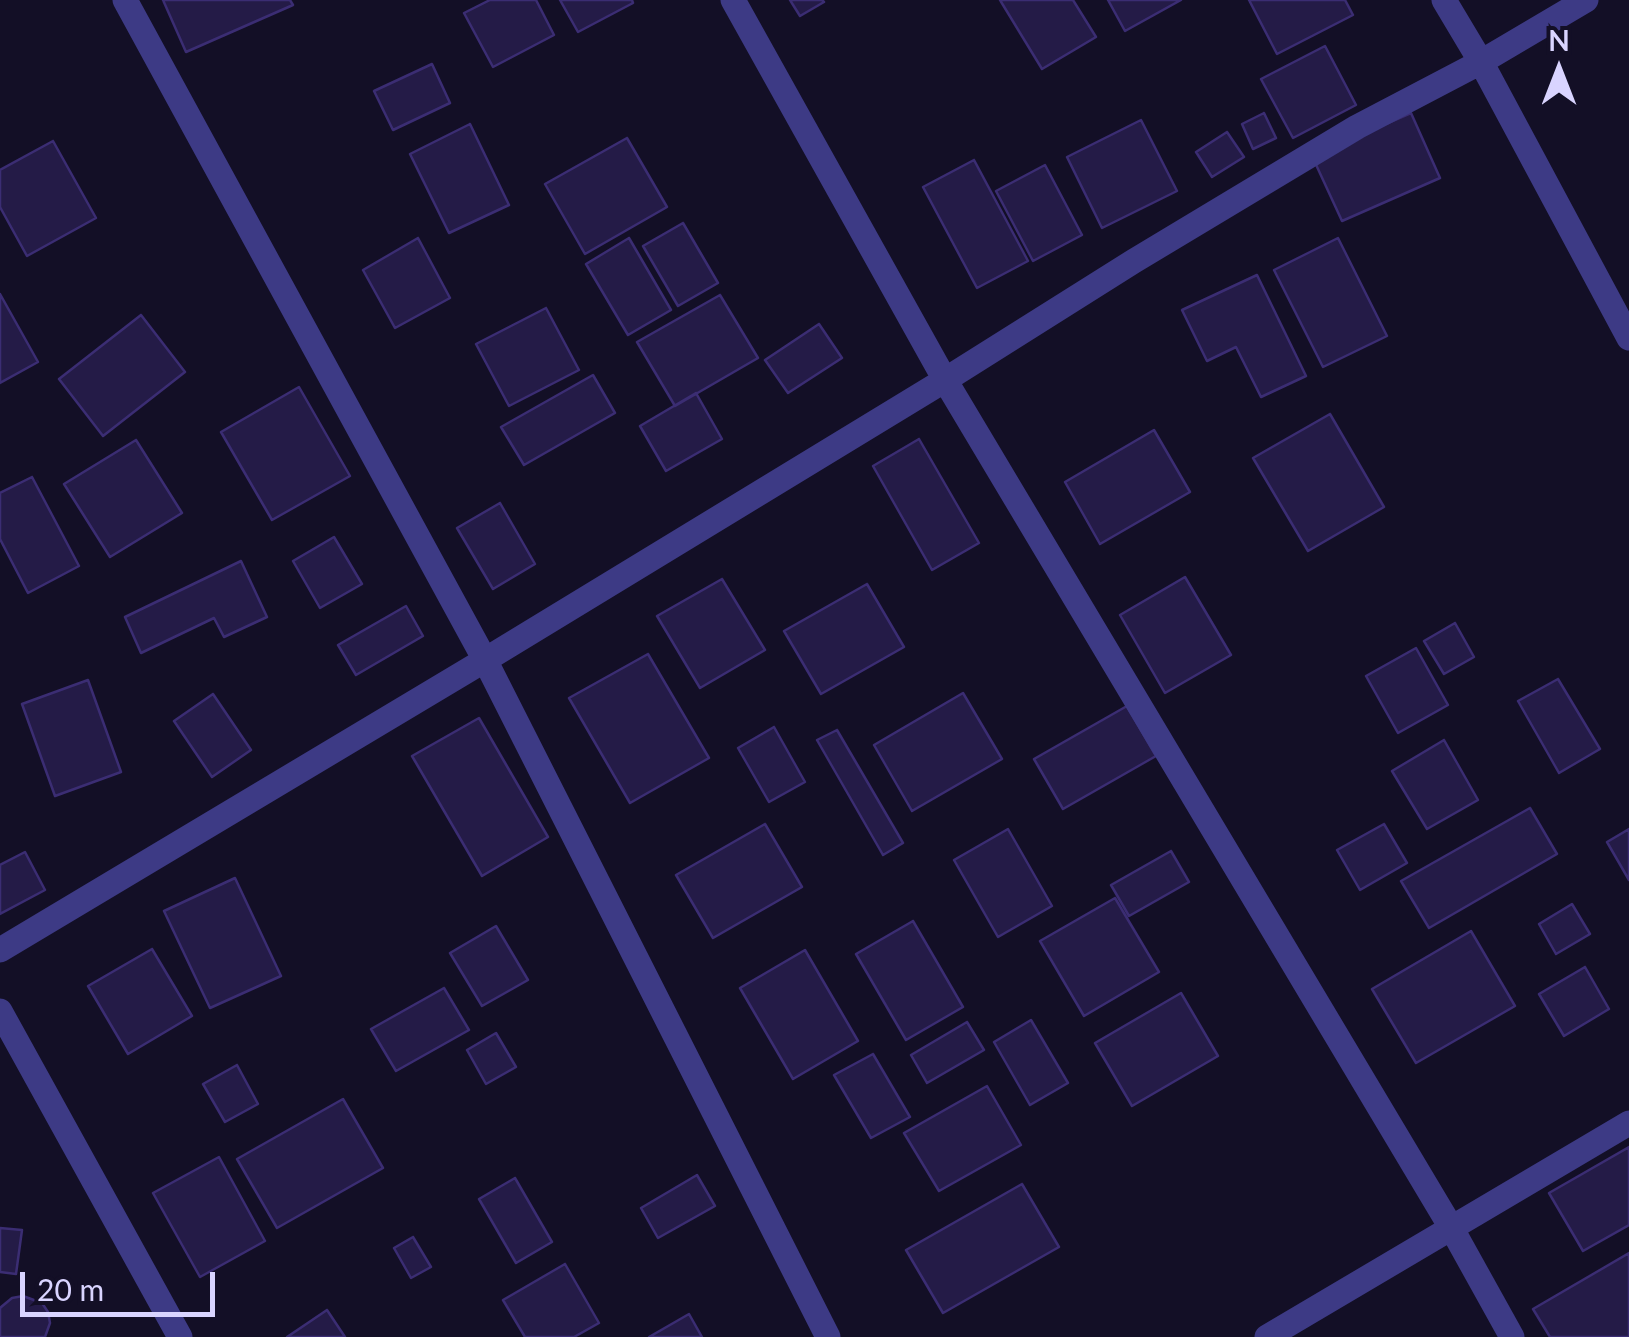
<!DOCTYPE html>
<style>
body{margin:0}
#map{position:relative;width:1629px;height:1337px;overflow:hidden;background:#130f26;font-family:Lato,sans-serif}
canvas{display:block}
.north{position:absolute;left:1509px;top:20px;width:100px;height:100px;-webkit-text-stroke:8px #130f26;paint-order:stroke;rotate:0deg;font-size:28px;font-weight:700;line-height:40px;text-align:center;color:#d9d4ff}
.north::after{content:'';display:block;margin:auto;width:35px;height:45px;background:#d9d4ff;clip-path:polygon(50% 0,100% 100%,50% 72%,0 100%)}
.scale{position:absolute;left:20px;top:1272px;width:195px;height:45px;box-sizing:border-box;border:5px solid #d9d4ff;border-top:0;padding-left:12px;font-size:30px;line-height:35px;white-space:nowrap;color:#d9d4ff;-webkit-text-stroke:8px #130f26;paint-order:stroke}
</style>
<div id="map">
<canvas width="1629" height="1337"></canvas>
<div class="north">N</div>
<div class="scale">20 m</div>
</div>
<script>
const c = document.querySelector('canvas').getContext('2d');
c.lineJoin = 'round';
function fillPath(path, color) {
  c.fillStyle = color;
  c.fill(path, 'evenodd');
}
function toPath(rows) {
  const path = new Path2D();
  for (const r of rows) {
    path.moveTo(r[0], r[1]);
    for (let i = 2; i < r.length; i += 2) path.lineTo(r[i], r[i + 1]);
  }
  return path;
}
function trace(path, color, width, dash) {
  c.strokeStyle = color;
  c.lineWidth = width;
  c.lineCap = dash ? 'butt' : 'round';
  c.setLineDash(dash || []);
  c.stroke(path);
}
const building = toPath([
 [163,0,290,0,293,5,186,52,163,0],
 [490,0,536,0,554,35,493,67,464,13,490,0],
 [560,0,632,0,633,3,578,32,560,0],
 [790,0,822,0,824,2,800,16,790,0],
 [1000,0,1073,0,1096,37,1042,69,1000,0],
 [1108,0,1181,0,1125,31,1108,0],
 [1249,0,1345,0,1353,15,1277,54,1249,0],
 [1325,46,1356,105,1293,138,1261,79,1325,46],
 [432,64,450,103,393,130,374,91,432,64],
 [1264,113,1276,138,1253,149,1242,124,1264,113],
 [1411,113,1440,178,1342,221,1312,156,1411,113],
 [1141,120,1177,191,1102,228,1067,157,1141,120],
 [470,124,509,205,449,233,410,154,470,124],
 [1227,132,1244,157,1212,177,1196,152,1227,132],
 [627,138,667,207,585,254,545,184,627,138],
 [53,141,96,218,27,256,0,207,0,170,53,141],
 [974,160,1028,261,977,288,923,187,974,160],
 [1045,165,1082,235,1033,261,996,191,1045,165],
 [683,223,718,283,678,306,643,246,683,223],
 [418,238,450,298,395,328,363,270,418,238],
 [629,238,671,310,628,335,586,264,629,238],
 [1338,238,1387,336,1323,367,1274,270,1338,238],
 [1257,275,1306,376,1261,397,1236,347,1207,361,1182,310,1257,275],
 [0,294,38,362,0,383,0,294],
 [720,295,758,358,675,406,637,342,720,295],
 [546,308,579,370,509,406,476,344,546,308],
 [141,315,185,372,103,436,59,379,141,315],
 [819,324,842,358,788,393,765,360,819,324],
 [593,375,615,413,524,465,501,427,593,375],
 [299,387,350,476,272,520,221,432,299,387],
 [696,393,722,439,666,471,640,426,696,393],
 [1330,414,1384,507,1308,551,1253,458,1330,414],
 [1154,430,1190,492,1100,544,1065,482,1154,430],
 [919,439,979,543,932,570,873,466,919,439],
 [136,440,182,513,110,557,64,484,136,440],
 [32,477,79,566,28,593,0,539,0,493,32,477],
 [500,503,535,564,493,589,457,528,500,503],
 [334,537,362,584,320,608,293,561,334,537],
 [241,561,267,617,224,637,214,618,141,653,125,617,241,561],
 [1185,577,1231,655,1165,693,1120,615,1185,577],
 [722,579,765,650,700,688,657,616,722,579],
 [867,584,904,647,821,694,784,631,867,584],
 [406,606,423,636,356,675,338,645,406,606],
 [1455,623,1474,657,1444,674,1424,641,1455,623],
 [1416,648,1448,705,1398,733,1366,676,1416,648],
 [648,654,709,758,630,803,569,698,648,654],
 [1558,679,1600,749,1559,773,1518,701,1558,679],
 [88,680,121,772,55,796,22,704,88,680],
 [963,693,1002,759,912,811,874,745,963,693],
 [213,694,251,750,212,777,174,721,213,694],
 [1127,706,1156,756,1063,809,1034,759,1127,706],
 [479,718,548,837,482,876,412,756,479,718],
 [774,727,805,782,769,802,738,748,774,727],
 [837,730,903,843,883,855,817,740,837,730],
 [1444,740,1478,800,1427,829,1392,771,1444,740],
 [1530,808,1557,854,1429,928,1401,881,1530,808],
 [765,824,802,887,713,938,676,875,765,824],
 [1384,824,1407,863,1360,890,1337,850,1384,824],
 [1008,829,1052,906,998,937,954,860,1008,829],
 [1629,829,1629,880,1607,842,1629,829],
 [1171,851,1189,882,1129,916,1111,885,1171,851],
 [25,852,45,890,0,914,0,865,25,852],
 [235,878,281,976,210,1008,164,911,235,878],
 [1115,898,1159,972,1084,1016,1040,941,1115,898],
 [1572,904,1590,934,1556,954,1539,924,1572,904],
 [913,921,963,1007,906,1040,856,954,913,921],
 [496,926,528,980,482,1006,450,953,496,926],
 [1471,931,1515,1006,1416,1063,1372,989,1471,931],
 [152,949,192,1016,128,1054,88,986,152,949],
 [805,950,858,1041,793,1079,740,988,805,950],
 [1585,967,1609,1009,1564,1036,1539,994,1585,967],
 [444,988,469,1030,396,1071,371,1029,444,988],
 [1181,993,1218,1056,1132,1106,1095,1043,1181,993],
 [1031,1020,1068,1083,1030,1105,994,1042,1031,1020],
 [967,1022,984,1050,927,1083,911,1055,967,1022],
 [496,1033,516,1067,486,1084,467,1050,496,1033],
 [873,1054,910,1117,871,1138,834,1075,873,1054],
 [237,1065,258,1104,225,1122,203,1084,237,1065],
 [987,1086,1021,1145,939,1191,904,1133,987,1086],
 [343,1099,383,1168,277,1228,237,1159,343,1099],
 [1629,1147,1629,1225,1583,1251,1549,1193,1629,1147],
 [219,1157,265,1241,200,1277,153,1193,219,1157],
 [697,1175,715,1206,658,1238,641,1208,697,1175],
 [515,1178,552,1242,516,1263,479,1199,515,1178],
 [1022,1184,1059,1247,943,1313,906,1250,1022,1184],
 [0,1228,22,1230,16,1274,0,1272,0,1228],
 [413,1237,431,1267,411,1278,394,1248,413,1237],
 [1629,1253,1629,1337,1550,1337,1533,1309,1629,1253],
 [565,1264,599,1323,574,1337,525,1337,503,1300,565,1264],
 [23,1296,42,1303,48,1312,50,1323,45,1337,0,1337,0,1308,12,1298,23,1296],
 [327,1310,345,1337,287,1337,327,1310],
 [689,1314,702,1337,649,1337,689,1314]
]);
fillPath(building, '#241b47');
trace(building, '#3b2d73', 2.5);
trace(toPath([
 [125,0,485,660,828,1337],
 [733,0,945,380,1452,1229,1512,1337],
 [1444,0,1481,62,1629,338],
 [0,950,485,660,945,380,1134,261,1357,127,1481,62,1586,0],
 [0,1011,180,1337],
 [1267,1337,1629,1123]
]), '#3d3a85', 25);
</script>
